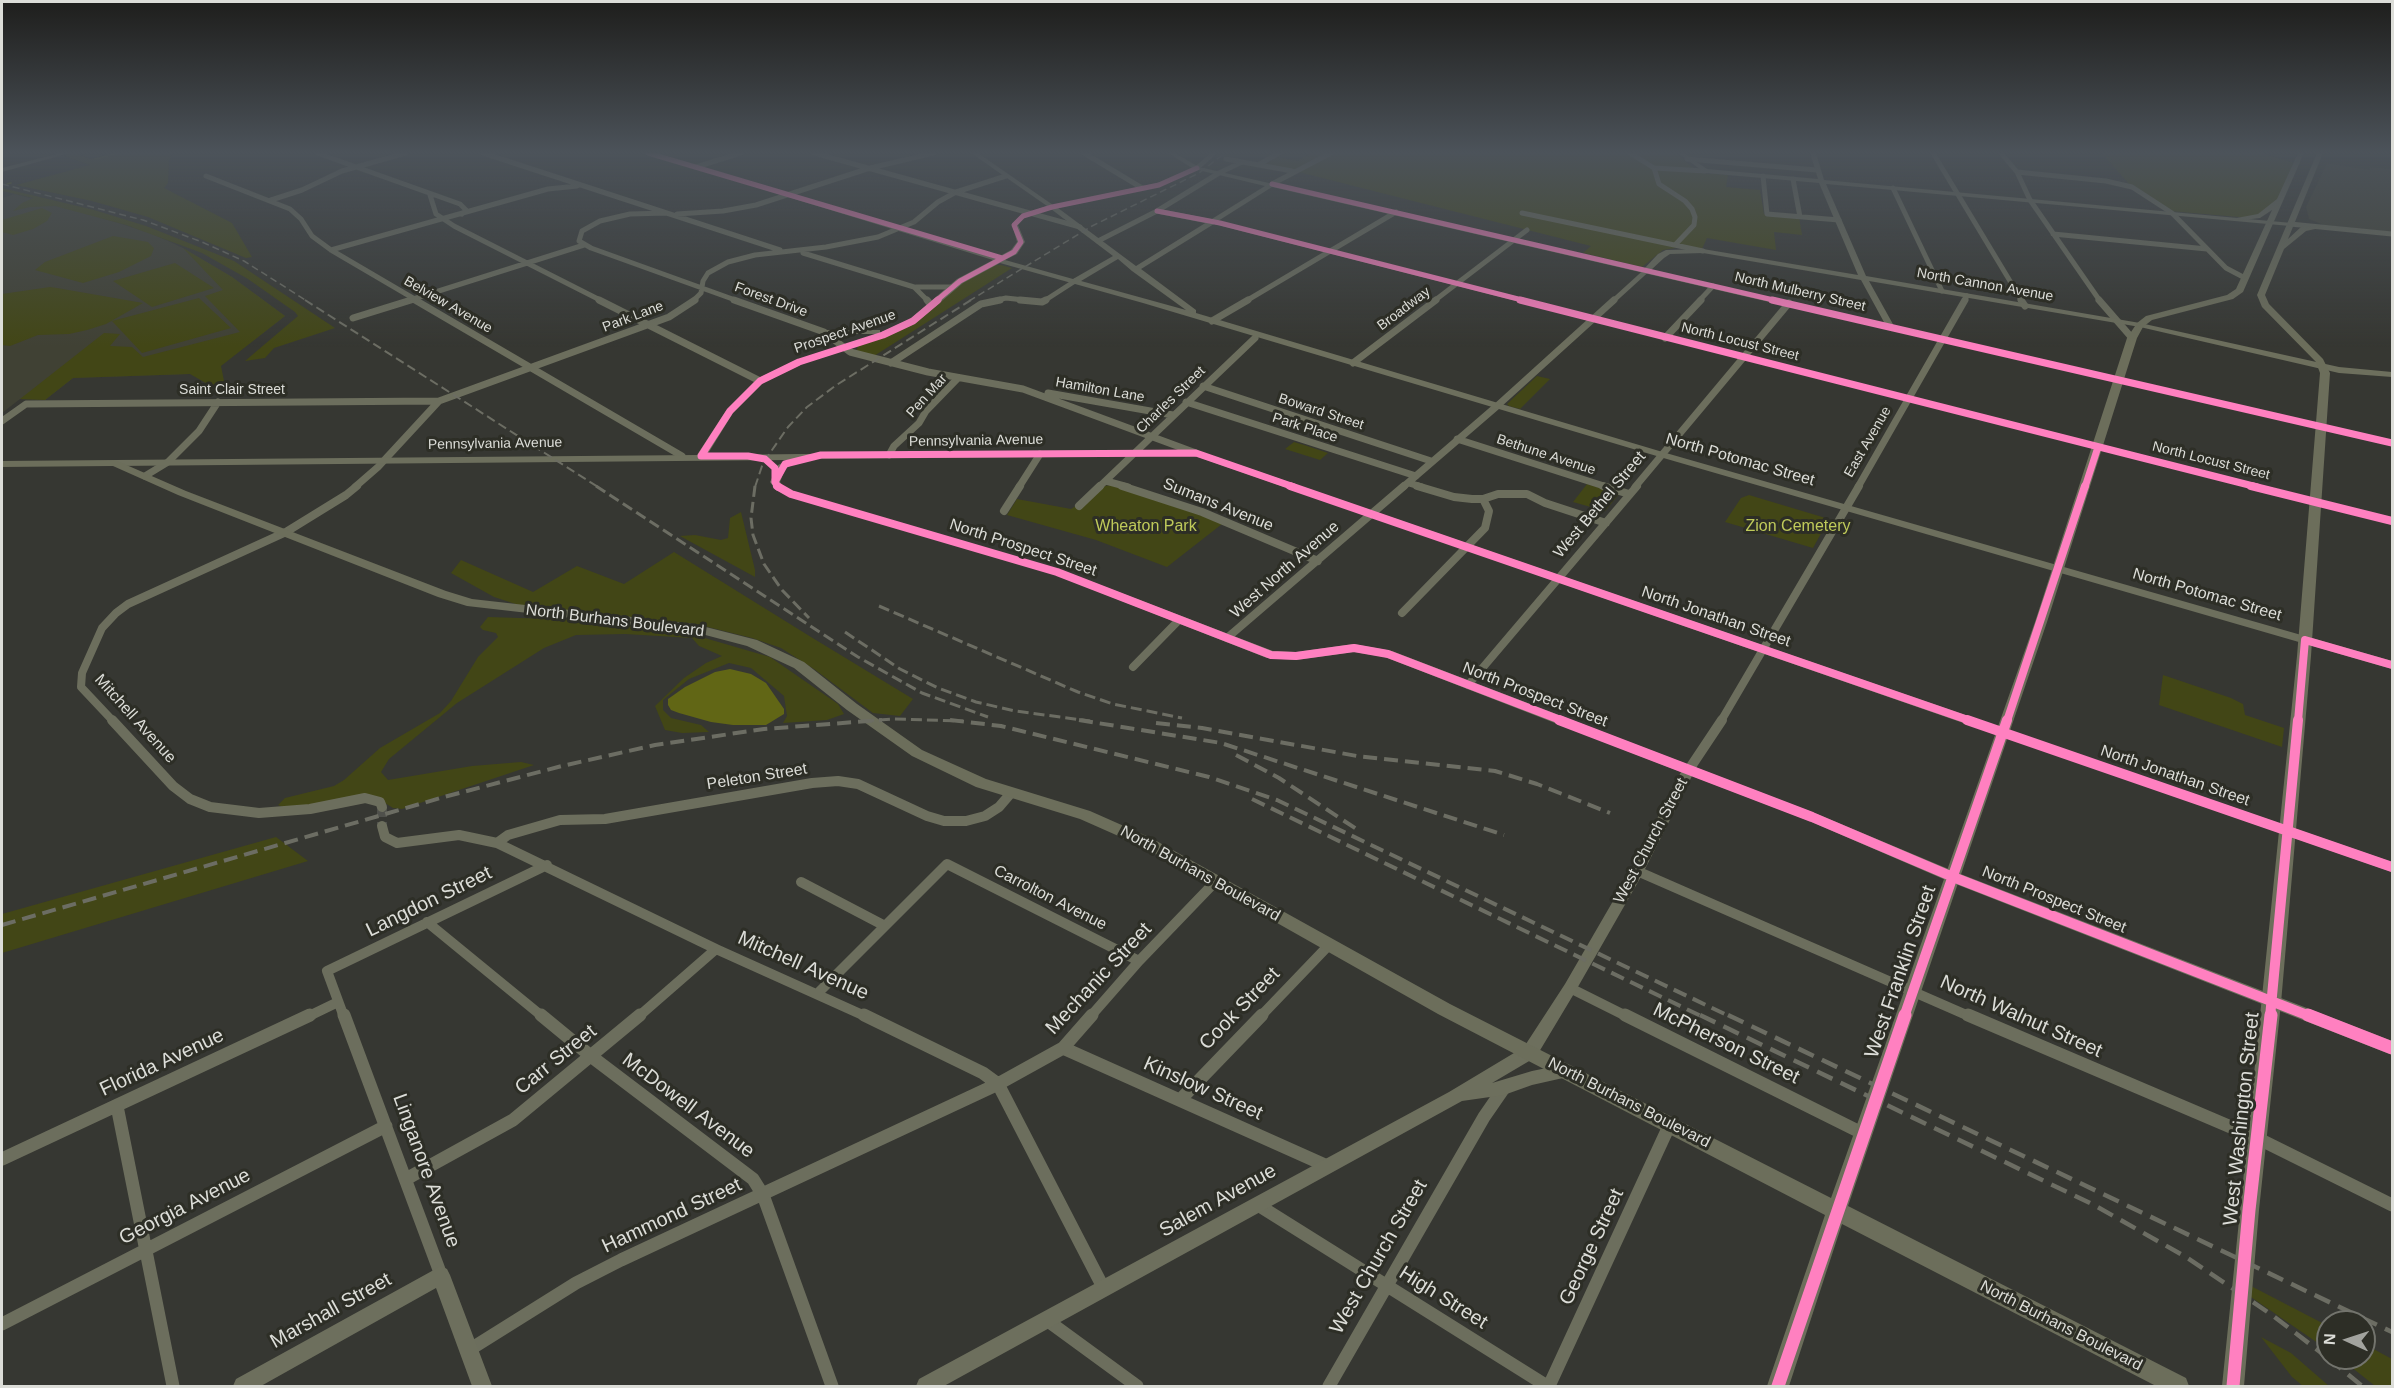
<!DOCTYPE html>
<style>
body{margin:0}
#map{position:relative;width:2394px;height:1388px;overflow:hidden;background:#363732;font-family:Arial,sans-serif}
canvas{display:block}
.frame{position:absolute;inset:0;border:3px solid #dcddd8;pointer-events:none}
.north{position:absolute;left:2316px;top:1310px;width:60px;height:60px;box-sizing:border-box;background:#2d2e26;border:2px solid #73746d;border-radius:50%;rotate:273deg;font-size:16px;font-weight:700;line-height:24px;text-align:center;color:#dcddd8}
.north::after{content:'';display:block;margin:auto;width:21px;height:27px;background:#a2a39e;clip-path:polygon(50% 0,100% 100%,50% 72%,0 100%)}
</style>
<div id="map">
<canvas width="2394" height="1388"></canvas>
<div class="frame"></div>
<div class="north">N</div>
</div>
<script>
const c = document.querySelector('canvas').getContext('2d');
c.lineJoin = 'round';
function fillPath(path, color) {
  c.fillStyle = color;
  c.fill(path, 'evenodd');
}
function toPath(rows) {
  const path = new Path2D();
  for (const r of rows) {
    path.moveTo(r[0], r[1]);
    for (let i = 2; i < r.length; i += 2) path.lineTo(r[i], r[i + 1]);
  }
  return path;
}
function trace(path, color, width, dash) {
  c.strokeStyle = color;
  c.lineWidth = width;
  c.lineCap = dash ? 'butt' : 'round';
  c.setLineDash(dash || []);
  c.stroke(path);
}
function write(font, color, halo, rows, align = 'center') {
  c.font = font + ' Arial,sans-serif';
  c.lineWidth = 6;
  c.setLineDash([]);
  c.textBaseline = 'middle';
  c.strokeStyle = halo;
  c.fillStyle = color;
  for (const [text, x, y, turn = 0] of rows) {
    c.save();
    c.translate(x, y);
    c.rotate((+turn || 0) * Math.PI / 180);
    c.textAlign = isNaN(turn) ? turn : align;
    if (halo) c.strokeText(text, 0, 0);
    c.fillText(text, 0, 0);
    c.restore();
  }
}
fillPath(toPath([
 [2327,163,2370,170,2370,167,2392,169,2392,232,2324,225,2309,219,2306,207],
 [15,194,96,216,153,234,183,248,232,277,285,316,220,366,190,374,73,378,45,400,20,399,2,413,2,198]
]), '#404134');
fillPath(toPath([
 [75,153,91,159,113,153,173,153,169,160,168,183,164,188,232,223,252,257,246,258,148,217,92,201,16,185,90,165,64,156],
 [1311,153,1676,153,1699,173,1728,175,1726,187,1760,190,1764,214,1799,217,1802,235,1774,232,1776,250,1707,238,1702,249,1682,247,1663,250,1642,267,1583,253,1591,246,1267,164,1276,157,1298,161],
 [2102,153,2261,153,2292,162,2294,168,2286,191,2267,213,2250,218,2170,211,2129,184],
 [2,188,94,210,146,226,234,261,335,328,274,348,265,358,245,361,298,316,295,312,248,279,202,253,126,225,55,206,30,207,13,211,22,203,33,198,2,191],
 [42,208,52,213,47,221,33,229,13,235,2,232,2,220],
 [113,236,148,242,154,248,151,256,119,272,83,283,35,270,45,262],
 [183,248,232,277,285,316,221,366,224,381,211,386,190,374,73,378,45,400,20,399,104,333,120,334,110,346,132,347,143,357,240,332,205,296,223,290],
 [175,263,214,288,152,307,113,281],
 [992,265,1001,265,1012,268,874,356,856,351,858,346,886,337,914,323,960,284],
 [50,287,57,288,143,303,106,324,87,330,69,334,38,335,10,346,2,345,2,294],
 [199,298,231,328,142,353,112,321],
 [1537,376,1550,379,1520,409,1509,406,1507,404],
 [1294,442,1304,445,1328,453,1320,460,1285,449],
 [1587,484,1619,494,1605,511,1573,502],
 [1111,485,1209,518,1222,524,1167,567,1096,540,1007,515,1017,499,1071,509,1076,506,1083,507,1105,486],
 [1749,495,1829,519,1813,548,1725,522,1741,498],
 [741,512,755,570,755,577,680,536,695,535,721,540,728,538,730,518],
 [674,552,811,637,913,699,900,716,873,713,814,669,781,648,752,638,696,624,525,607,494,597,451,573,461,560,533,592,577,566,624,584],
 [488,617,583,620,691,634,770,657,838,704,844,714,827,720,783,723,787,716,784,696,751,668,729,663,689,679,663,700,663,710,671,718,701,725,709,732,682,733,665,730,655,706,684,678,706,663,722,656,699,646,692,638,625,634,576,635,544,648,457,703,389,759,381,772,388,780,472,766,521,762,534,765,402,809,393,808,382,801,285,808,278,805,285,798,334,786,344,780,380,748,440,713,451,701,478,657,498,637,496,633,483,630,480,627],
 [2163,675,2231,698,2243,704,2245,715,2284,728,2282,747,2159,705],
 [276,837,308,861,2,953,2,914],
 [2251,1286,2328,1326,2328,1350,2248,1295],
 [2261,1337,2291,1353,2329,1386,2303,1386,2292,1377],
 [2364,1344,2392,1359,2392,1386,2375,1386,2340,1358,2364,1358]
]), '#424616');
fillPath(toPath([
 [730,669,751,674,766,683,784,709,784,714,766,725,733,725,711,722,679,713,671,710,668,705,668,699,685,687,715,672]
]), '#616615');
trace(toPath([
 [95,159,118,153],
 [7,184,11,183]
]), '#616615', 1.5);
trace(toPath([
 [382,807,382,826]
]), '#4f504b', 10, [10, 5]);
trace(toPath([
 [317,153,460,204,466,210,462,214],
 [483,153,780,250],
 [814,153,1080,227],
 [1084,153,1142,188],
 [1630,153,1654,168,1659,184,1685,201,1692,209,1695,217,1694,225,1675,245],
 [1933,153,2022,301],
 [2001,153,2017,172,2030,200,2100,301],
 [1226,159,1292,171],
 [1687,159,1817,170],
 [1258,165,1279,153],
 [696,167,741,153],
 [1197,168,1214,153],
 [1654,168,1705,171],
 [2017,172,2106,181,2132,187,2172,213,2226,268,2245,278],
 [206,176,290,209,301,219,312,236,331,250,418,301],
 [1763,176,1767,214,1839,220],
 [1793,179,1800,217],
 [1272,184,1331,153],
 [1893,188,1942,291],
 [430,195,436,214,454,226,602,301],
 [271,200,302,190,342,171,406,153],
 [1157,211,1213,222],
 [666,213,630,214,600,221,582,231,579,241,591,248,738,301],
 [1522,213,1703,251],
 [677,214,723,211,756,205,870,168,934,153],
 [2290,224,2392,234],
 [2053,234,2207,249],
 [1098,241,1157,211,1219,173,1242,162],
 [331,250,548,189,577,186],
 [803,253,914,287,928,301],
 [916,287,952,287],
 [407,301,584,245],
 [693,301,701,293,703,281,708,273,728,262,755,255,826,247,878,237,914,222,938,202,956,192,1006,176],
 [993,301,1006,298,1033,301],
 [1044,301,1075,281],
 [1246,301,1396,212],
 [1434,301,1527,230],
 [1613,301,1646,271],
 [1699,301,1713,286],
 [1964,301,1967,296]
]), '#6c6e5d', 5);
trace(toPath([
 [415,300,682,456],
 [599,300,760,381],
 [734,300,824,332,850,352,928,372,1023,389,1196,453],
 [927,300,931,305],
 [1020,300,1042,302,1046,300],
 [2021,300,2025,306],
 [2099,300,2132,338],
 [353,318,411,300],
 [1212,321,1248,300],
 [1665,338,1701,300],
 [891,363,981,304,1000,300],
 [1353,363,1436,300],
 [1203,386,1431,461],
 [1048,393,1173,415],
 [1186,402,1416,476],
 [2,421,26,404,439,401],
 [1457,439,1607,487],
 [889,455,894,446,919,423,926,411,958,378],
 [145,476,168,462,199,431,218,402],
 [1106,481,1128,487],
 [1409,483,1422,487],
 [355,487,378,467,439,401,669,317,695,300],
 [1019,487,1040,454],
 [1099,487,1255,338],
 [1403,487,1497,406,1614,300],
 [1635,487,1789,303],
 [1858,487,1965,300]
]), '#6c6e5d', 7);
trace(toPath([
 [1122,486,1202,512,1318,561],
 [1417,486,1454,497,1472,499,1483,499,1498,494,1527,494,1545,503,1606,523],
 [1603,486,1629,494],
 [1079,506,1100,486],
 [1004,511,1020,486],
 [1402,613,1485,528,1489,511,1483,499],
 [1227,638,1404,486],
 [1133,667,1179,620],
 [1468,685,1637,486],
 [113,721,81,687,82,673,102,628,116,613,128,604,286,532,346,495,357,486],
 [1721,721,1859,486]
]), '#6c6e5d', 8);
trace(toPath([
 [112,720,173,786,190,799,210,807,259,813,310,809,365,798,380,802,382,807],
 [1688,771,1722,720],
 [382,826,385,837,397,843,459,835,497,843,716,949,867,1017],
 [497,843,508,835,560,820,605,819,812,783,838,781,858,784,927,816,944,821,966,821,985,816,999,807,1011,793],
 [1637,871,1971,1017],
 [801,882,885,926],
 [427,922,543,1017],
 [1570,988,1628,1017],
 [818,993,947,864,1139,961],
 [307,1017,338,1002],
 [344,1017,327,971,547,865],
 [638,1017,716,949],
 [1090,1017,1139,961,1215,882],
 [1260,1017,1329,945]
]), '#6c6e5d', 10);
trace(toPath([
 [344,1015,441,1275],
 [541,1015,592,1057,753,1179,763,1195,832,1386],
 [864,1015,983,1073,998,1084,1104,1289],
 [1625,1015,1864,1134],
 [1968,1015,2259,1139,2392,1205],
 [1063,1048,1327,1166],
 [1180,1100,1262,1015],
 [117,1106,173,1386],
 [2,1159,310,1015],
 [406,1179,513,1120,640,1015],
 [1258,1205,1547,1386],
 [1048,1321,1137,1386],
 [2,1324,386,1126],
 [469,1350,576,1283,621,1260,998,1084,1063,1048,1092,1015],
 [1329,1386,1484,1117,1504,1088],
 [1549,1386,1670,1124]
]), '#6c6e5d', 13);
fillPath(toPath([
 [645,153,653,153,998,257,1011,250,1017,242,1012,224,1021,215,1047,206,971,153,978,153,1053,205,1157,183,1192,168,1168,153,1175,153,1199,167,1644,269,1658,254,1666,250,1703,249,1858,275,1819,183,1705,173,1678,153,1684,153,1707,169,1818,179,1810,153,1816,153,1824,180,2292,223,2292,225,2290,226,1826,184,1866,276,2140,323,2339,367,2392,372,2392,377,2339,373,2140,327,1869,281,1894,326,2392,440,2392,446,1272,187,1218,221,2392,518,2392,524,1214,224,1141,269,1196,310,1196,313,1666,453,2392,661,2392,669,1660,457,1143,303,1000,263,963,283,916,323,886,337,802,364,763,383,733,413,707,455,1196,450,2392,862,2392,872,1195,456,802,459,785,469,780,482,783,486,794,492,1061,570,1273,651,1296,652,1354,644,1392,651,1817,814,1958,873,2392,1041,2392,1055,1948,881,1807,820,1692,776,1642,875,1575,992,1536,1057,1492,1083,1532,1071,1566,1064,1572,1066,1574,1071,1572,1076,1532,1085,1504,1095,1462,1101,944,1386,916,1386,919,1379,1449,1092,1524,1047,1565,984,1631,870,1681,772,1385,657,1354,652,1296,660,1267,658,1053,574,788,496,776,490,770,482,778,465,789,460,115,466,110,463,115,460,697,455,727,409,757,379,796,360,877,334,821,334,821,330,880,330,880,333,910,319,957,279,993,260,645,153],
 [1198,170,1265,186,1136,266,1058,208,1161,186,1198,170],
 [1051,209,1113,256,1073,279,1005,260,1017,254,1025,242,1018,225,1025,217,1051,209],
 [1703,253,1861,280,1885,324,1651,270,1664,258,1670,254,1703,253],
 [1118,259,1132,271,1186,310,1081,281,1118,259],
 [441,1266,447,1269,450,1275,492,1386,472,1386,436,1288,261,1386,233,1386,236,1379,441,1266]
]), '#6d6f5d');
fillPath(toPath([
 [60,153,70,153,2,172,2,168,60,153],
 [2298,153,2304,153,2243,292,2233,299,2152,320,2143,327,2137,338,2047,622,1848,1206,2186,1378,2189,1386,2156,1386,1842,1224,1789,1386,1767,1386,1825,1215,1438,1014,1141,846,1080,819,976,787,912,756,847,710,794,668,747,646,694,632,467,606,438,597,178,495,113,466,2,467,2,461,115,460,186,491,446,591,472,599,694,624,757,640,804,662,857,704,922,750,986,779,1090,811,1151,838,1450,1004,1831,1198,2035,622,2127,338,2137,323,2146,316,2227,295,2236,289,2272,210,2260,218,2235,221,2231,219,2258,214,2277,199,2298,153],
 [2317,153,2323,153,2288,239,2301,227,2320,225,2324,227,2306,231,2284,249,2265,295,2269,304,2323,359,2330,373,2311,656,2281,1003,2259,1210,2244,1386,2222,1386,2297,656,2320,373,2316,362,2262,307,2257,295,2317,153]
]), '#6c6e5b');
trace(toPath([
 [2,184,143,220,202,242,244,261,307,301],
 [969,301,1092,226,1199,173,1225,153]
]), '#6c6d63', 1.5, [7, 4]);
trace(toPath([
 [305,300,598,487],
 [755,487,763,463,788,427,807,407,835,386,971,300]
]), '#6c6d63', 2, [9, 4.5]);
trace(toPath([
 [596,486,858,657,922,693,988,717],
 [755,486,751,518,753,535,764,564,782,590,809,618],
 [879,606,1078,692,1113,704,1182,718],
 [845,632,900,669,938,688,976,702,1015,711,1090,721],
 [863,721,894,719,963,721]
]), '#6c6d63', 3, [11, 5]);
trace(toPath([
 [950,720,1001,726,1209,777,1277,800,1731,1017],
 [1079,720,1221,743,1504,835],
 [1156,723,1202,728,1357,756,1495,771,1537,784,1610,813],
 [1236,755,1279,778,1361,832],
 [1252,799,1703,1017],
 [2,925,444,797,562,766,655,745,764,729,882,720]
]), '#6c6d63', 4, [14, 7]);
trace(toPath([
 [1700,1015,2094,1205,2186,1257,2272,1315,2328,1358],
 [1728,1015,2392,1332],
 [2328,1358,2362,1386]
]), '#6c6d63', 4.5, [17, 9]);
trace(toPath([
 [648,153,1002,258],
 [1272,184,1778,301],
 [1157,211,1220,223,1526,301],
 [936,301,960,281,1014,252,1021,242,1014,225,1023,216,1052,207,1159,185,1197,168]
]), '#ff80c0', 5);
trace(toPath([
 [1520,300,2257,487],
 [1772,300,2392,443],
 [775,482,778,487],
 [775,482,785,464,821,455,1196,453,1294,487],
 [775,482,775,468,765,459,748,456,701,456,730,411,760,381,799,362,883,335,913,321,938,300],
 [2085,487,2098,447]
]), '#ff80c0', 7);
trace(toPath([
 [777,486,791,494,1057,572,1271,655,1296,656,1354,648,1388,654,1563,721],
 [1290,486,1971,721],
 [2251,486,2392,521],
 [2007,721,2085,486],
 [2298,721,2305,640,2392,665]
]), '#ff80c0', 8);
trace(toPath([
 [1559,720,1812,817,1953,877,2312,1017],
 [1967,720,2392,867],
 [1904,1017,2007,720],
 [2270,1017,2298,720]
]), '#ff80c0', 10);
trace(toPath([
 [2308,1015,2392,1048],
 [1778,1386,1905,1015],
 [2233,1386,2249,1210,2271,1015]
]), '#ff80c0', 13);
const sky = c.createLinearGradient(0, 0, 0, 347);
sky.addColorStop(0, '#1e1e1c');
sky.addColorStop(0.44, '#4c535a');
sky.addColorStop(1, '#4c535a00');
c.fillStyle = sky;
c.fillRect(0, 0, 2394, 347);
write('14px', '#dcddd8', '#2d2e26', [
 ["North Cannon Avenue",1985,285,10],
 ["North Mulberry Street",1800,292,13],
 ["Forest Drive",771,300,20],
 ["Belview Avenue",448,305,30],
 ["Broadway",1404,309,-37],
 ["Park Lane",633,317,-21],
 ["Prospect Avenue",845,332,-19],
 ["North Locust Street",1740,342,14],
 ["Saint Clair Street",232,390],
 ["Hamilton Lane",1100,390,10],
 ["Pen Mar",927,396,-48],
 ["Charles Street",1171,400,-44],
 ["Boward Street",1321,412,18],
 ["Park Place",1305,428,18],
 ["Pennsylvania Avenue",976,441,-1],
 ["East Avenue",1868,442,-60],
 ["Pennsylvania Avenue",495,444,-1],
 ["Bethune Avenue",1546,455,18],
 ["North Locust Street",2211,461,14]
]);
write('16px', '#dcddd8', '#2d2e26', [
 ["North Potomac Street",1740,460,16],
 ["Sumans Avenue",1218,505,22],
 ["West Bethel Street",1600,505,-50],
 ["North Prospect Street",1023,548,18],
 ["West North Avenue",1285,570,-41],
 ["North Potomac Street",2207,595,16],
 ["North Jonathan Street",1716,617,19],
 ["North Burhans Boulevard",615,621,7],
 ["North Prospect Street",1535,695,21],
 ["Mitchell Avenue",135,719,48],
 ["North Jonathan Street",2175,776,19],
 ["Peleton Street",757,777,-9],
 ["West Church Street",1651,841,-62],
 ["North Burhans Boulevard",1200,874,29],
 ["Carrolton Avenue",1050,898,27],
 ["North Prospect Street",2054,900,22],
 ["North Burhans Boulevard",1629,1103,27],
 ["North Burhans Boulevard",2061,1326,27]
]);
write('16px', '#bfca5a', '#2d2e26', [
 ["Wheaton Park",1146,527],
 ["Zion Cemetery",1798,527]
]);
write('20px', '#dcddd8', '#2d2e26', [
 ["Langdon Street",429,902,-26],
 ["Mitchell Avenue",803,966,24],
 ["West Franklin Street",1901,972,-71],
 ["Mechanic Street",1099,979,-47],
 ["Cook Street",1240,1009,-46],
 ["North Walnut Street",2021,1017,24],
 ["McPherson Street",1726,1044,26],
 ["Carr Street",556,1060,-39],
 ["Florida Avenue",162,1063,-25],
 ["Kinslow Street",1203,1089,24],
 ["McDowell Avenue",688,1106,37],
 ["West Washington Street",2242,1119,-84],
 ["Linganore Avenue",426,1171,70],
 ["Salem Avenue",1218,1201,-29],
 ["Georgia Avenue",185,1207,-27],
 ["Hammond Street",672,1216,-25],
 ["George Street",1592,1247,-65],
 ["West Church Street",1379,1257,-60],
 ["High Street",1443,1298,32],
 ["Marshall Street",331,1311,-29]
]);
</script>
